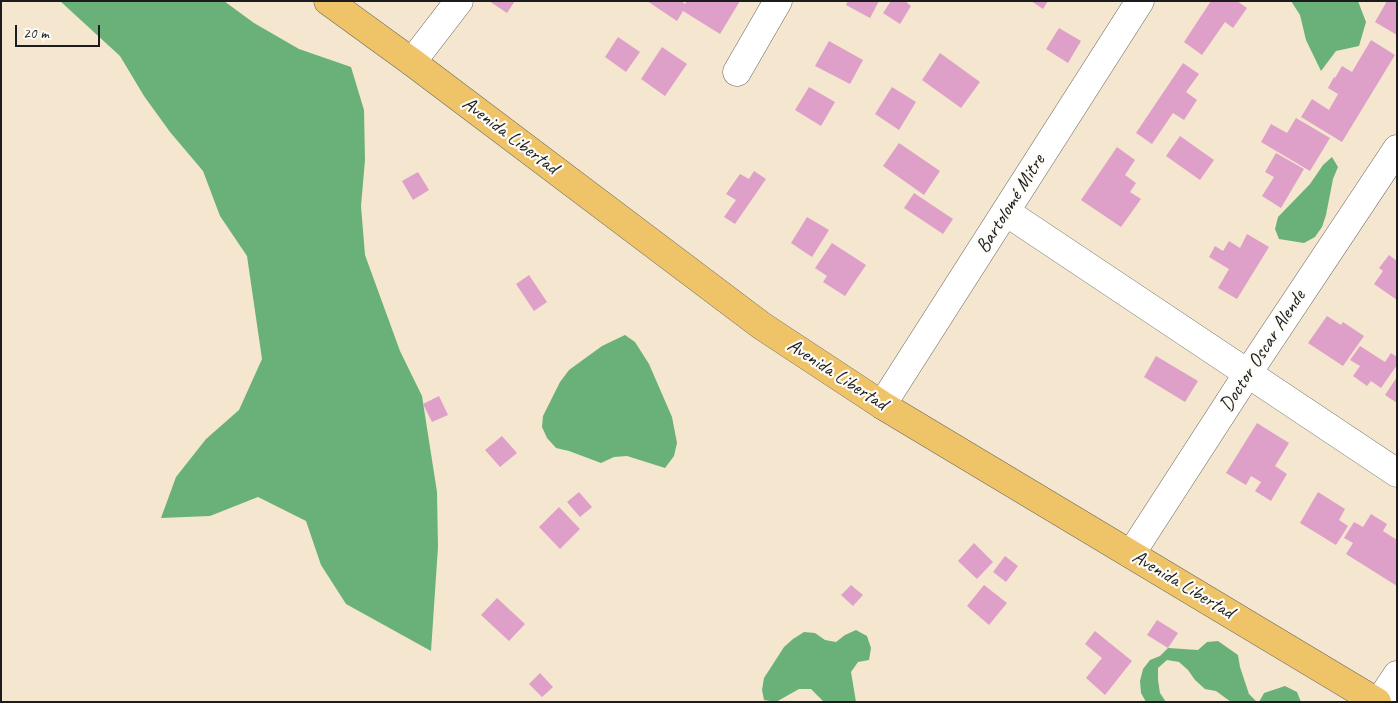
<!DOCTYPE html>
<meta charset="utf-8">
<style>
body{margin:0}
#map{position:relative;width:1398px;height:703px;overflow:hidden;background:#f5e7cf;font-family:Caveat,sans-serif}
canvas{display:block}
.frame{position:absolute;inset:0;border:2px solid #1c1c1c;pointer-events:none}
.scale{position:absolute;left:15px;top:25px;width:85px;height:22px;box-sizing:border-box;border:2px solid #1c1c1c;border-top:0;padding-left:6px;font-size:15px;line-height:18px;white-space:nowrap;color:#1c1c1c;-webkit-text-stroke:4px #fdfcf7;paint-order:stroke}
</style>
<div id="map">
<canvas width="1398" height="703"></canvas>
<div class="frame"></div>
<div class="scale">20 m</div>
</div>
<script>
const c = document.querySelector('canvas').getContext('2d');
c.lineJoin = 'round';
function fillPath(path, color) {
  c.fillStyle = color;
  c.fill(path, 'evenodd');
}
function toPath(rows) {
  const path = new Path2D();
  for (const r of rows) {
    path.moveTo(r[0], r[1]);
    for (let i = 2; i < r.length; i += 2) path.lineTo(r[i], r[i + 1]);
  }
  return path;
}
function trace(path, color, width, dash) {
  c.strokeStyle = color;
  c.lineWidth = width;
  c.lineCap = dash ? 'butt' : 'round';
  c.setLineDash(dash || []);
  c.stroke(path);
}
function write(font, color, halo, rows, align = 'center') {
  c.font = font + ' Caveat,sans-serif';
  c.lineWidth = 4.5;
  c.setLineDash([]);
  c.textBaseline = 'middle';
  c.strokeStyle = halo;
  c.fillStyle = color;
  for (const [text, x, y, turn = 0] of rows) {
    c.save();
    c.translate(x, y);
    c.rotate((+turn || 0) * Math.PI / 180);
    c.textAlign = isNaN(turn) ? turn : align;
    if (halo) c.strokeText(text, 0, 0);
    c.fillText(text, 0, 0);
    c.restore();
  }
}
fillPath(toPath([
 [60,1,224,1,254,23,299,49,351,67,364,110,365,160,361,206,365,255,400,351,422,396,437,492,438,547,431,651,346,604,321,565,306,521,258,497,210,516,161,518,176,477,206,439,239,410,262,359,247,256,220,216,203,171,170,132,144,96,120,56],
 [1291,1,1358,1,1366,22,1359,46,1336,51,1321,71,1306,40,1300,15],
 [1332,157,1338,167,1333,179,1326,215,1322,227,1315,237,1304,243,1279,239,1275,229,1278,217,1310,184,1323,165],
 [625,335,635,342,649,364,672,417,677,443,674,456,665,468,627,456,614,457,601,463,569,451,556,448,547,438,542,427,543,416,560,382,569,370,602,346],
 [856,630,867,636,871,648,869,660,858,662,851,672,856,702,824,702,811,689,799,689,776,702,764,700,762,690,764,678,784,647,793,639,804,632,815,633,825,640,836,642,845,635],
 [1218,641,1238,655,1240,667,1249,694,1257,702,1231,702,1216,691,1205,689,1195,680,1188,670,1179,662,1167,660,1158,668,1158,680,1160,693,1166,702,1146,702,1141,693,1140,681,1143,669,1150,660,1160,656,1168,648,1198,650,1207,642],
 [1285,686,1297,692,1301,702,1259,702,1264,693]
]), '#69b178');
fillPath(toPath([
 [489,1,515,1,507,13],
 [647,1,681,1,685,4,687,1,740,1,720,34,683,11,677,21],
 [848,1,879,1,870,18,846,5],
 [891,1,905,1,911,6,900,24,883,13],
 [1031,1,1048,1,1043,9],
 [1211,1,1237,1,1247,8,1233,28,1225,22,1202,55,1184,42],
 [1387,1,1397,1,1397,35,1375,22],
 [1059,28,1081,41,1068,63,1046,49],
 [618,37,640,52,626,72,605,57],
 [1371,40,1395,55,1342,142,1301,117,1312,99,1329,110,1338,94,1328,88,1334,77,1335,78,1342,66,1352,72],
 [829,41,863,60,850,84,815,66],
 [662,47,687,64,665,96,641,79],
 [940,53,980,82,961,108,922,80],
 [1183,63,1199,74,1186,92,1197,100,1184,120,1173,113,1152,144,1136,133],
 [809,87,835,102,821,126,795,110],
 [892,87,916,102,899,130,875,114],
 [1296,118,1330,138,1310,171,1261,142,1271,124,1287,133],
 [1180,136,1214,160,1200,180,1166,156],
 [899,143,940,171,924,195,883,166],
 [1117,147,1135,160,1125,175,1136,183,1130,192,1141,199,1121,227,1081,200],
 [1276,153,1304,169,1281,208,1262,196,1274,177,1265,172],
 [754,171,766,179,735,224,724,217,736,200,726,194,740,174,749,179],
 [418,172,429,190,413,200,402,181],
 [914,193,953,219,943,234,904,208],
 [807,217,829,230,812,257,791,243],
 [1247,234,1269,247,1237,299,1218,288,1229,269,1209,257,1215,246,1223,251,1229,241,1240,248],
 [832,243,866,265,845,296,823,282,827,276,815,268],
 [1389,255,1397,261,1397,300,1374,284,1383,271,1379,268],
 [529,275,547,302,534,311,516,284],
 [1327,316,1341,325,1343,322,1364,336,1343,366,1308,343],
 [1360,346,1385,362,1391,353,1397,357,1397,365,1381,388,1371,381,1367,386,1353,376,1360,366,1350,360],
 [1156,356,1198,381,1185,402,1144,377],
 [1397,377,1397,403,1385,395],
 [439,396,448,415,432,422,423,404],
 [1257,423,1289,443,1275,466,1287,474,1271,501,1255,491,1261,482,1251,476,1246,485,1226,473],
 [502,436,517,453,500,467,485,450],
 [579,492,592,507,580,517,567,502],
 [1318,492,1345,509,1339,520,1348,526,1336,545,1300,523],
 [559,507,580,529,560,549,539,527],
 [1371,514,1387,524,1383,531,1397,540,1397,586,1346,554,1353,543,1344,538,1354,522,1363,527],
 [974,543,993,562,977,579,958,561],
 [1005,556,1018,566,1006,582,993,572],
 [851,585,863,595,853,606,841,595],
 [984,585,1007,603,989,625,967,606],
 [497,598,525,624,509,641,481,615],
 [1157,620,1178,633,1168,648,1147,635],
 [1095,631,1132,661,1105,695,1086,678,1102,658,1085,644],
 [540,673,553,687,542,697,529,684]
]), '#de9fc8');
const minor = toPath([
 [412,62,459,1],
 [737,72,778,1],
 [1006,212,1397,473],
 [882,405,1140,1],
 [1131,554,1248,373,1397,149],
 [1379,702,1397,675]
]);
const major = toPath([
 [328,1,412,62,762,326,882,405,1377,702]
]);
trace(minor, '#68635b', 29);
trace(major, '#68635b', 29);
trace(minor, '#fff', 28);
trace(major, '#efc469', 28);
write('20px', '#1c1c1c', '#fdfcf7', [
 ["Avenida Libertad",510,136,37],
 ["Bartolomé Mitre",1011,204,-58],
 ["Doctor Oscar Alende",1263,351,-57],
 ["Avenida Libertad",837,375,33],
 ["Avenida Libertad",1183,585,31]
]);
</script>
